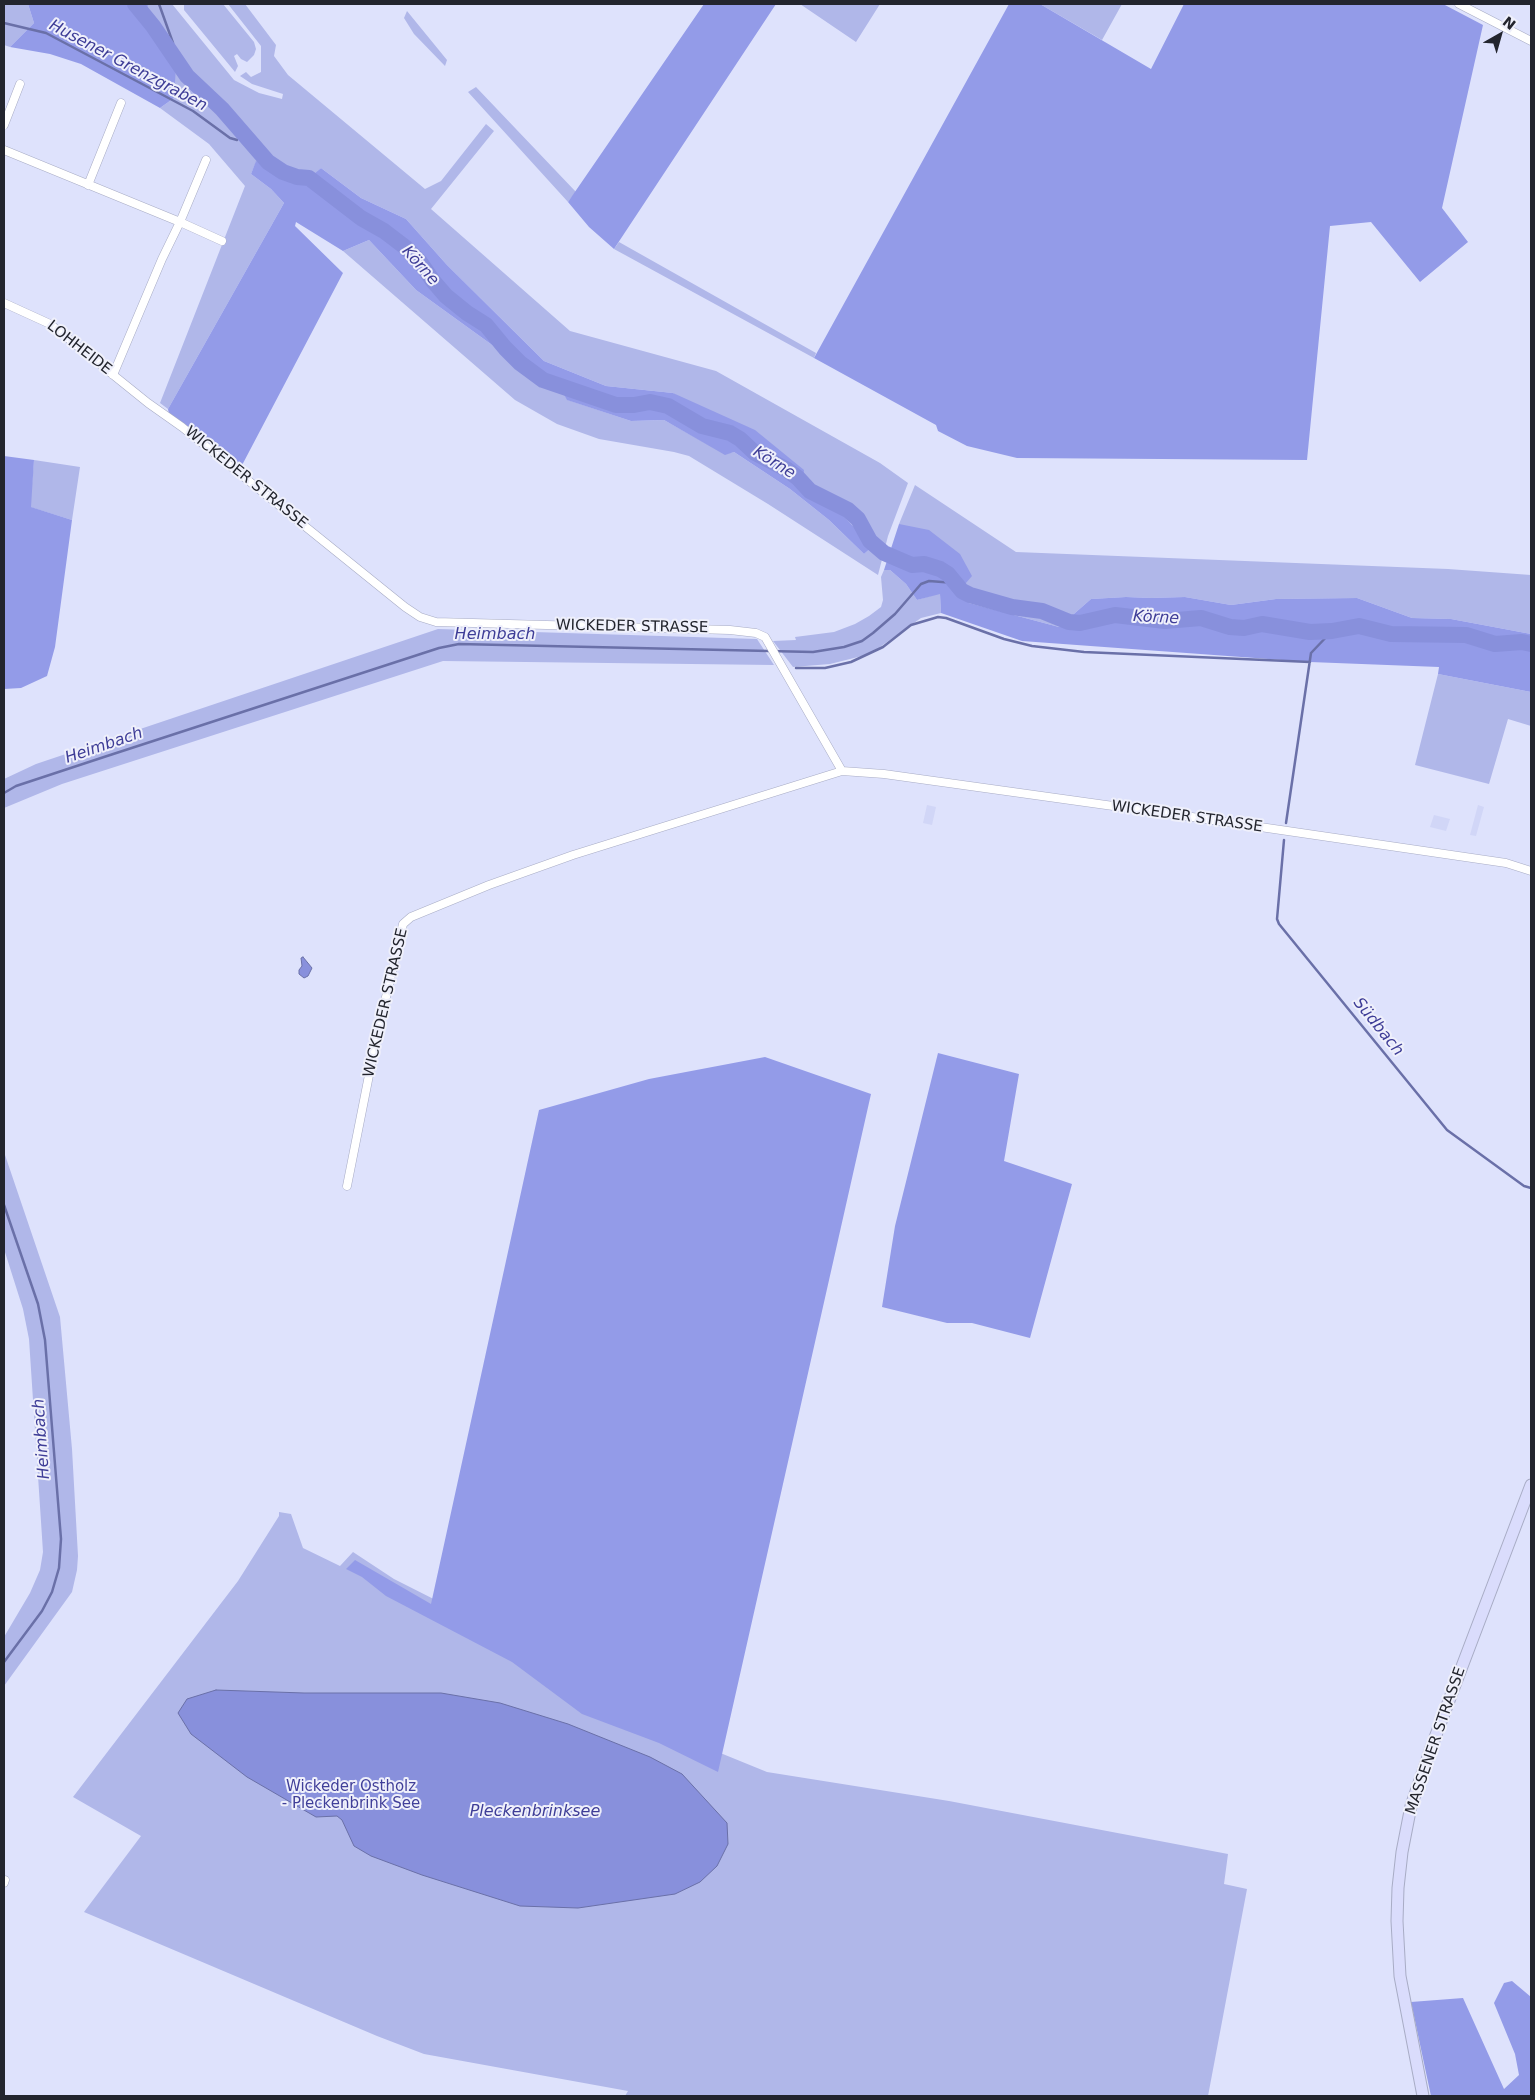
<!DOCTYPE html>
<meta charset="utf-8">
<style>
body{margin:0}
#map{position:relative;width:1535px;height:2100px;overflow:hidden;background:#dee2fc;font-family:"DejaVu Sans",sans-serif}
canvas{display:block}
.frame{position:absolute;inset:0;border:5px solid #23252e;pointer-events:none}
.north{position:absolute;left:1475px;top:10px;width:50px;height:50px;-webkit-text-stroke:4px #eff0fb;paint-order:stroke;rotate:38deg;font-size:14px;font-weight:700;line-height:20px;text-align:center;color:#23252e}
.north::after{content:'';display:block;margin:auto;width:18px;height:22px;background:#23252e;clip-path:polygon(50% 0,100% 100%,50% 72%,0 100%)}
</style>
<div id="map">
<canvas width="1535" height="2100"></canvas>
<div class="frame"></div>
<div class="north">N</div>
</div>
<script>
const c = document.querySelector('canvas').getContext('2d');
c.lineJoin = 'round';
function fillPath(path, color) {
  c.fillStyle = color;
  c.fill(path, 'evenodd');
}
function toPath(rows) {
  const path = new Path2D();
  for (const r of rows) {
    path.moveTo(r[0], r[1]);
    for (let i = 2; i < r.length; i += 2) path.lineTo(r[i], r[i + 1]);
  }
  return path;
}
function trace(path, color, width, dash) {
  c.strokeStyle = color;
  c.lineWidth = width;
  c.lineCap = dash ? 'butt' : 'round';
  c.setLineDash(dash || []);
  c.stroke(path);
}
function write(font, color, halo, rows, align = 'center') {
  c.font = font + ' "DejaVu Sans",sans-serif';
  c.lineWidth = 4;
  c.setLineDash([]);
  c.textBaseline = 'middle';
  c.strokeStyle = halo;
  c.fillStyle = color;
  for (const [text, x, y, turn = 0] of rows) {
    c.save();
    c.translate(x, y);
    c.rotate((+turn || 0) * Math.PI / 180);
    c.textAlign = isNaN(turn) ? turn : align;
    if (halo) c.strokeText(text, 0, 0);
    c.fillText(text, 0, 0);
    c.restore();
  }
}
fillPath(toPath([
 [927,805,936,807,932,825,923,823],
 [1478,805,1484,807,1476,836,1470,835],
 [1434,815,1450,819,1446,831,1430,827]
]), '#d1d6f7');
fillPath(toPath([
 [4,4,28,4,34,23,10,47,4,45],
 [148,4,172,4,234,80,259,93,282,99,283,94,252,84,240,76,246,72,251,77,261,72,261,46,228,4,245,4,276,45,274,56,288,75,425,189,441,181,486,124,494,131,431,209,570,331,716,371,880,463,908,483,888,536,878,575,768,504,689,456,674,452,599,439,557,424,515,400,343,251,369,240,416,290,499,350,557,381,568,400,631,421,664,420,725,454,734,452,790,489,829,520,864,554,872,547,841,513,802,489,673,393,606,386,544,361,447,265,406,219,361,198,321,168,303,184,256,162,251,174,271,189,284,203,168,409,160,403,245,186,209,144,160,108,174,98,146,29],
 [184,4,223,4,254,42,256,49,254,55,247,62,241,59,237,54,234,56,238,66,235,72,184,10],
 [800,4,880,4,856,42],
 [1040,4,1122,4,1102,40],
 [407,11,447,60,445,66,414,34,404,18],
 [476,87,576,192,568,202,468,92],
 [619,242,816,353,814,358,614,249],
 [34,460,80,467,72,520,30,507],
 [915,485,1016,552,1448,569,1531,575,1531,634,1451,619,1412,618,1357,598,1276,599,1231,605,1185,597,1151,598,1126,597,1091,599,1059,627,969,603,899,524],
 [884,570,890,570,906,584,917,600,940,593,941,613,921,618,870,654,830,664,793,667,773,641,796,640,795,637,834,632,855,624,869,616,881,607,883,600,881,577],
 [438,629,757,639,774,665,443,661,62,784,4,808,4,779,36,764],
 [1438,674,1531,692,1531,726,1508,719,1489,784,1415,765],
 [4,1152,60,1317,72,1449,78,1556,77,1570,72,1592,4,1686,4,1637,30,1593,40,1570,43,1552,29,1339,23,1309,4,1249],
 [279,1512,291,1514,303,1548,340,1566,353,1552,394,1579,491,1628,713,1750,767,1772,949,1801,1228,1854,1224,1884,1247,1889,1208,2096,625,2096,628,2091,424,2054,377,2036,84,1912,141,1836,73,1797,238,1581,279,1516]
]), '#b0b7e9');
fillPath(toPath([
 [28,4,148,4,146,29,176,66,174,98,160,108,81,64,50,54,10,47,34,23],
 [704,4,776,4,614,249,589,227,568,202],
 [1009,4,1040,4,1151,69,1184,4,1443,4,1483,25,1442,208,1468,242,1420,282,1371,222,1330,226,1307,460,1017,458,967,446,938,431,936,425,814,358],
 [256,161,302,184,321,168,361,198,406,219,447,265,544,361,606,386,673,393,755,430,804,470,802,489,841,513,872,547,864,554,829,520,790,489,734,452,725,455,664,420,631,421,567,400,557,381,499,350,416,290,369,240,343,251,296,222,295,226,343,273,240,469,169,414,168,409,284,203,271,189,251,174],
 [4,456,34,460,31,507,72,520,55,647,47,676,21,688,4,689],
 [899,524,929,530,960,554,972,576,959,591,969,603,1059,627,1091,599,1126,597,1151,598,1185,597,1231,605,1276,599,1357,598,1412,618,1451,619,1531,634,1531,692,1438,674,1439,667,1310,662,1022,641,941,613,940,594,917,600,906,584,890,570,884,570],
 [938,1053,1019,1074,1004,1161,1072,1184,1030,1338,972,1323,947,1323,882,1307,895,1226],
 [765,1057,871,1094,718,1772,659,1743,582,1714,512,1662,386,1596,362,1577,346,1569,355,1560,431,1604,539,1110,649,1079],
 [1512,1981,1531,1997,1531,2096,1431,2096,1411,2002,1463,1998,1504,2089,1519,2075,1515,2054,1494,2003,1504,1983]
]), '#939be8');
const water = toPath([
 [303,957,312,968,308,976,304,978,299,974,299,970,302,966,301,958,303,957],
 [216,1690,304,1693,441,1693,500,1703,568,1724,650,1757,682,1774,727,1823,728,1844,717,1866,700,1882,675,1894,578,1908,520,1906,422,1875,371,1856,354,1846,342,1820,337,1816,316,1817,247,1777,191,1734,178,1713,187,1699,216,1690]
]);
fillPath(water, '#8890dc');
trace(water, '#6a70a8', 1);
trace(toPath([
 [159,4,173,43,172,53],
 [4,23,46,33,193,111,230,138,237,140],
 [796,668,825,668,851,662,883,647,911,625,938,617,946,618,1004,639,1032,646,1084,652,1310,662],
 [4,793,16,786,104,757,439,648,459,644,813,652,844,647,862,641,873,633,895,614,921,584,929,581,955,583],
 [1286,823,1311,653,1332,631],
 [1284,840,1277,919,1279,924,1447,1130,1524,1186,1531,1188],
 [4,1205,38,1304,45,1340,61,1539,59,1568,52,1592,42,1611,4,1662]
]), '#6a70a8', 2.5);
trace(toPath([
 [135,4,153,26,187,76,222,109,268,162,283,172,297,177,309,178,361,218,384,231,405,247,420,262,433,281,446,296,467,313,486,325,505,348,520,363,543,380,616,405,634,405,650,402,668,406,702,426,730,433,740,439,755,453,786,469,798,478,810,491,848,510,858,519,870,541,884,553,912,565,924,564,940,569,948,574,962,591,970,595,1012,607,1042,611,1069,622,1080,623,1115,615,1165,621,1201,618,1230,627,1244,628,1262,624,1310,632,1332,631,1359,626,1391,634,1466,635,1495,644,1522,642,1531,644]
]), '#8890dc', 16);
const minor = toPath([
 [1459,4,1531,41],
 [4,125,20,84],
 [4,150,180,222,162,259,113,375],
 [206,160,180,222,222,241],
 [88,185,121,103],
 [4,303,50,324,148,403,182,427,405,607,420,617,436,622,730,630,756,633,765,637,842,771],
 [347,1186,376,1040,403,924,411,917,489,885,573,855,842,771,884,774,1192,817,1506,863,1531,871],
 [4,1883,5,1880]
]);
const secondary = toPath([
 [1423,2096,1400,1976,1397,1921,1398,1888,1402,1852,1411,1806,1431,1748,1531,1485]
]);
trace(minor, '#a8acc5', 9);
trace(secondary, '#a8acc5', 13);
trace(minor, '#fff', 8);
trace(secondary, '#dadcfc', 11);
write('15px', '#23252e', '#eff0fb', [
 ["LOHHEIDE",79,348,38],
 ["WICKEDER STRASSE",246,478,39],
 ["WICKEDER STRASSE",632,627,1],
 ["WICKEDER STRASSE",1187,817,8],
 ["WICKEDER STRASSE",386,1003,-77],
 ["MASSENER STRASSE",1436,1741,-71]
]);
write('15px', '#403f99', '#eff0fb', [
 ["Wickeder Ostholz",351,1787],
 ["- Pleckenbrink See",351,1804]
]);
write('italic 16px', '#3e3d97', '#eff0fb', [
 ["Husener Grenzgraben",128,66,28],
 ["Körne",420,266,48],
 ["Körne",774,463,32],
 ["Körne",1156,618,3],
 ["Heimbach",495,635],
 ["Heimbach",104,746,-19],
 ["Südbach",1378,1027,51],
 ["Heimbach",42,1439,-94],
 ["Pleckenbrinksee",535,1812]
]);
</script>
